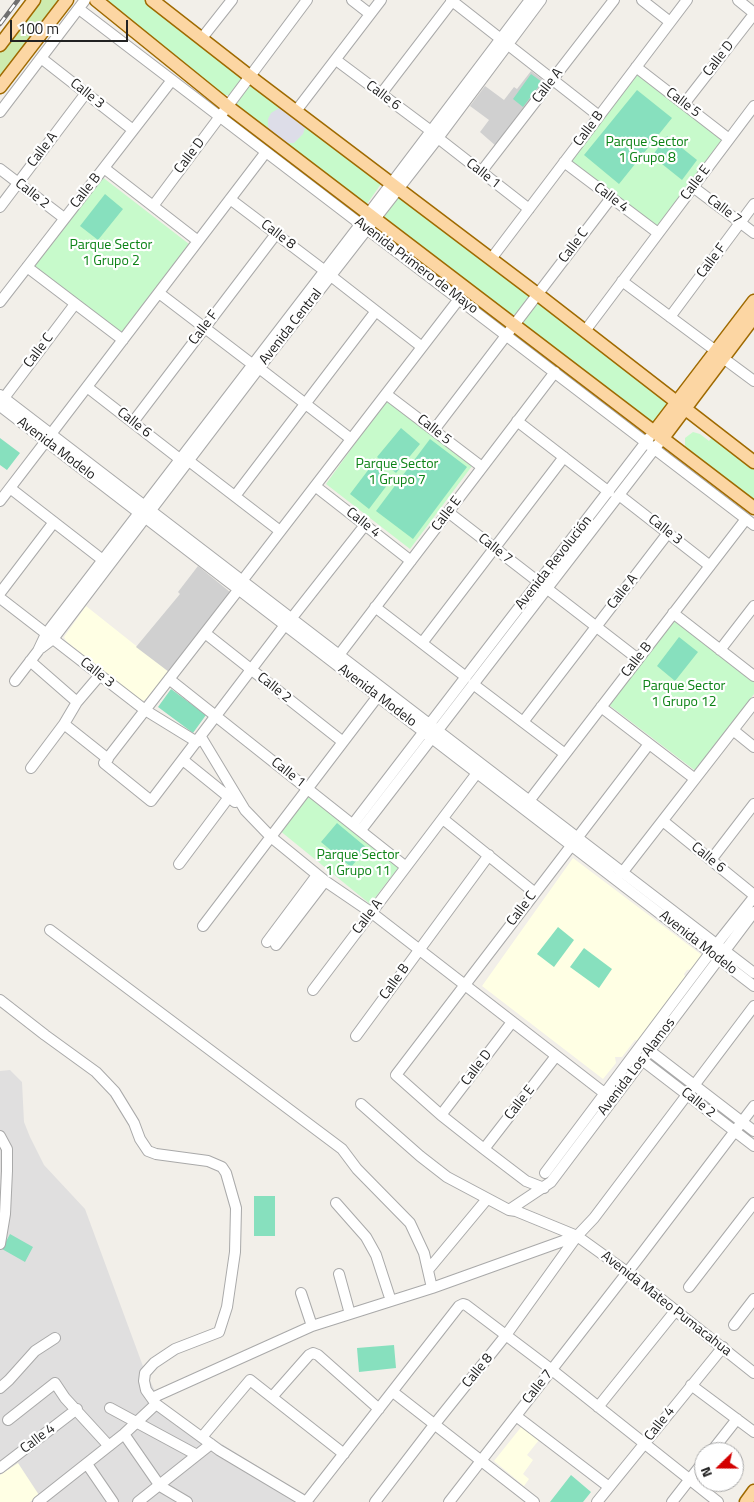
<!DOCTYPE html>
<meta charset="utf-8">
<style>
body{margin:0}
#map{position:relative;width:754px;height:1502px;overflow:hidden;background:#f2efe9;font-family:"Titillium Web",sans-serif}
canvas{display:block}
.north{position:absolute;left:694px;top:1442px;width:50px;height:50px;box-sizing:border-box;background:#fff;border:1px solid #a7a7a7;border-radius:50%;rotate:248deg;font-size:14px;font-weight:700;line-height:20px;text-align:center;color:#222}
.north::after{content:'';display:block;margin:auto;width:18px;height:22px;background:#d30000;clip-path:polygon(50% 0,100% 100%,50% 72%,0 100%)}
.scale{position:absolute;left:10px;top:20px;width:118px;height:22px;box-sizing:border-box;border:2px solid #222;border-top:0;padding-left:6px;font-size:15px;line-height:18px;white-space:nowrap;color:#222;-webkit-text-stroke:4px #fff;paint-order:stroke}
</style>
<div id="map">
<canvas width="754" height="1502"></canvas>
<div class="north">N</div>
<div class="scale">100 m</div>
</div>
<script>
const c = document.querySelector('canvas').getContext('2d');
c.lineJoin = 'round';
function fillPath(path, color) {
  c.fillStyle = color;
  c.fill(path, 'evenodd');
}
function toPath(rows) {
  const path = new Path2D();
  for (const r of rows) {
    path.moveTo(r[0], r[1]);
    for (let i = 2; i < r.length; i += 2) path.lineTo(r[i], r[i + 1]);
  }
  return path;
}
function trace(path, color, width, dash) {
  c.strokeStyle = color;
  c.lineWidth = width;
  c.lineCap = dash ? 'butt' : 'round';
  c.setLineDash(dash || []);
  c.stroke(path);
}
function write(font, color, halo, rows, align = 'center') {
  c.font = font + ' "Titillium Web",sans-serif';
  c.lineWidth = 4.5;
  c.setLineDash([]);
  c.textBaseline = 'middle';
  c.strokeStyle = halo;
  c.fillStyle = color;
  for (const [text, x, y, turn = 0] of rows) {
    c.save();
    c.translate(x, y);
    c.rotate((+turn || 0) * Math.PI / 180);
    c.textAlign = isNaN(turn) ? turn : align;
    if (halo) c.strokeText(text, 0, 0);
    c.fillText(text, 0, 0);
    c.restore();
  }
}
fillPath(toPath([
 [10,1070,22,1082,24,1122,30,1137,44,1165,85,1209,144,1369,161,1403,220,1443,316,1502,0,1502,0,1071]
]), '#e0dfdf');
fillPath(toPath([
 [86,606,169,672,145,700,142,701,66,641,64,637],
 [573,858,703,956,692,969,687,970,684,974,686,978,638,1041,635,1040,622,1057,615,1057,616,1063,603,1079,482,986],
 [522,1426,539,1440,527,1455,533,1460,523,1474,529,1479,524,1486,494,1461],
 [18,1463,39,1495,30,1502,0,1502,0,1475]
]), '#ffffe4');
fillPath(toPath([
 [531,71,543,80,544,84,496,146,480,132,489,120,470,106,485,86,504,100,514,87,517,89],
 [198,566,230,592,169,672,136,647,180,594,178,592]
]), '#d0d0d0');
fillPath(toPath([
 [40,0,63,0,0,81,0,52]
]), '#cdebaf');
fillPath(toPath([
 [100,0,146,0,242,77,241,80,229,95,223,95],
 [638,73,725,141,658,228,569,161],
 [249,82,381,181,381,184,367,204,365,204,236,105,235,102],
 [101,176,189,244,121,333,33,265],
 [397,196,400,196,530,295,529,298,517,314,510,315,385,218,384,214],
 [538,302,669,402,656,422,652,423,649,422,524,324,523,321,535,304],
 [387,399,472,466,410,549,326,484],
 [693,432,700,434,709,441,713,436,754,466,754,501,685,449,685,438],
 [674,620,754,681,754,694,697,772,609,705],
 [308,794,399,867,370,904,279,830]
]), '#c7facb');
fillPath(toPath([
 [531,74,542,82,523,107,513,99],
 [637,90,672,118,619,184,584,155],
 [667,136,697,160,682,180,652,156],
 [105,194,123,209,98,240,80,226],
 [401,428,420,444,396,473,377,457],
 [0,438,20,453,7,470,0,465],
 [430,439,467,467,413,539,376,511],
 [372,465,391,480,369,509,350,494],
 [679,637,698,652,675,681,657,666],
 [171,689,206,715,193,733,158,707],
 [337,823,367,848,351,867,321,842],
 [558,927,574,940,554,967,537,954],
 [584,948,612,969,599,988,570,967],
 [254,1196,275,1196,275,1236,254,1236],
 [10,1234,33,1247,25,1262,2,1249],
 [394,1345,396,1368,359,1372,357,1348],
 [571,1475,591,1492,583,1502,550,1502]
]), '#87e0be');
fillPath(toPath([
 [281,107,304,121,305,128,303,134,294,143,286,143,268,130,268,119,271,113]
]), '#dddde8');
const minor = toPath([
 [352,0,370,14],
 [451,0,599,116],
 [642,0,670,22],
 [738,0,754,13],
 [79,9,754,525],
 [202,38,232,0],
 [41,58,133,130],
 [336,60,431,131],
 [636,67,729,139],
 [381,94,453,0],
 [684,104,754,14],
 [296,111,381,0],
 [0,112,85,0],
 [438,138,529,209],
 [564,162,658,233],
 [104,168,198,241],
 [0,169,64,218],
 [481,172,614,0],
 [693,187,754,233],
 [230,199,325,271],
 [153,206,307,0],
 [0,207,86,93],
 [491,259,687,0],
 [27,267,123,340],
 [331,276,422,347],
 [622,281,716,351],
 [159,293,252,364],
 [0,302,172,80],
 [670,317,754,204],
 [585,331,754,106],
 [723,358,754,381],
 [259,368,351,439],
 [87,387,181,460],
 [386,394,482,467],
 [0,395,754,973],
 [4,398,75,304],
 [0,406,754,986],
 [517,421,609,492],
 [133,422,276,234],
 [434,430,611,198],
 [51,434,266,152],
 [189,461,280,531],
 [315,486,411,561],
 [10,488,104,561],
 [619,495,710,566],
 [235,496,376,311],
 [0,501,46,441],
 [448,512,638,659],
 [242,581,459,299],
 [239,589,104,763,151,801,285,625],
 [0,593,54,522],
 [0,598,145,710,197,742],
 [375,607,466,677],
 [673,613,754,676],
 [291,619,365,525],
 [205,633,343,742],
 [422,643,564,457],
 [41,648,53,639,259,368,438,138,541,0],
 [720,650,754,606],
 [339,655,555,372],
 [30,661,77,702],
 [169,679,406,867],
 [15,681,38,651,46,634,369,213,530,0],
 [473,684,565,754],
 [601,707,695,779],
 [523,722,668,533],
 [64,724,108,759],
 [733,730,754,747],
 [201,737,245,810,271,837,325,881,372,913,612,1099],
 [183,760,235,802],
 [31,768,64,724,77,702,100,675],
 [529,801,746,519],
 [443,819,535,893],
 [663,821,754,895],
 [353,824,649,438],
 [361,830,659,443],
 [711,860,754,804],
 [179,864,229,797],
 [622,873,754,703],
 [203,926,378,696],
 [50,930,342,1149,357,1169,410,1223,424,1253,432,1288],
 [267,942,317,875],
 [276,945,325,881],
 [313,990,477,773],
 [0,1000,45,1035,96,1072,115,1092,134,1123,140,1139,148,1151,156,1154,208,1161,222,1167,226,1173,236,1208,235,1252,227,1307,219,1332,175,1349,154,1363,145,1373,144,1381,146,1390,156,1404,219,1450,306,1502],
 [356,1036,489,855],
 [650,1051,754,1131],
 [642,1060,754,1146],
 [361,1104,420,1156,447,1177,509,1210,516,1211,577,1236,594,1218,754,1006],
 [441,1115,512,1022],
 [0,1136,7,1149,7,1171,5,1214,0,1244],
 [484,1149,556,1056],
 [545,1173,716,945,754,897],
 [544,1188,526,1181,484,1149,441,1115,396,1075,649,744],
 [336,1203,366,1237,376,1255,391,1301],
 [509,1210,551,1182,754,912],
 [577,1236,627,1272,754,1373],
 [428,1270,487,1199],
 [339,1274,350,1314],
 [689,1287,754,1203],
 [301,1293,312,1326],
 [734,1325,754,1299],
 [691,1385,754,1432],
 [0,1388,9,1380,35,1351,55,1338],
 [393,1392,534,1502],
 [272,1397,309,1355,313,1353,318,1355,379,1409],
 [152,1398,312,1326,432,1288,577,1236],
 [598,1407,676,1310],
 [110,1408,197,1455],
 [516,1416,609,1487],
 [8,1420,55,1383,65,1398,109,1446],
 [124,1434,160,1486,187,1502],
 [202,1437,250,1380,344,1454],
 [711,1452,737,1419],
 [87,1464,113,1502],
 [0,1468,77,1409],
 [38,1502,124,1434,156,1404],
 [138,1502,211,1444],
 [306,1502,459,1306,463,1304,466,1305,552,1370,718,1502],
 [375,1502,434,1425,506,1335,577,1236],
 [449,1502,640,1256,754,1106],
 [597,1502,723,1347],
 [672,1502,704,1461]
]);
const major = toPath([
 [96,0,227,106,754,508],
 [152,0,257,82,532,290,754,462],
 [0,45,34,0],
 [0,87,67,0],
 [654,432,754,301],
 [663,438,754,317],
 [746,1502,754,1491]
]);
trace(minor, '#a9a9a9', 12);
trace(major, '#9f6a00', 15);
trace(minor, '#fff', 10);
trace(major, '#fcd6a3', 12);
const rail = toPath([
 [0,24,18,0]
]);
trace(rail, '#707070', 4.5);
trace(rail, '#fff', 2.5, [8]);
write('14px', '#222', '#fff', [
 ["Calle D",719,59,-52],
 ["Calle A",548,86,-52],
 ["Calle 3",87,94,38],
 ["Calle 6",383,96,37],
 ["Calle 5",683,103,37],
 ["Calle B",589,129,-53],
 ["Calle A",43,150,-53],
 ["Calle D",190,156,-53],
 ["Calle 1",483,174,38],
 ["Calle E",696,183,-53],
 ["Calle B",86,191,-52],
 ["Calle 2",32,194,38],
 ["Calle 4",611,198,37],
 ["Calle 7",724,210,37],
 ["Calle 8",278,235,37],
 ["Calle C",574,246,-53],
 ["Calle F",712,261,-53],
 ["Avenida Primero de Mayo",416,266,37],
 ["Avenida Central",291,327,-52],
 ["Calle F",204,328,-53],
 ["Calle C",39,351,-53],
 ["Calle 6",134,423,38],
 ["Calle 5",434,430,38],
 ["Avenida Modelo",56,449,37],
 ["Calle E",447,514,-53],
 ["Calle 4",363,523,38],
 ["Calle 3",665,530,38],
 ["Calle 7",495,549,38],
 ["Avenida Revolución",554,563,-52],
 ["Calle A",623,592,-52],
 ["Calle B",637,660,-52],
 ["Calle 3",97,673,38],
 ["Calle 2",274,688,38],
 ["Avenida Modelo",377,696,37],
 ["Calle 1",288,773,38],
 ["Calle 6",708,858,39],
 ["Calle C",522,909,-53],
 ["Calle A",368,917,-53],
 ["Avenida Modelo",698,943,38],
 ["Calle B",395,982,-54],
 ["Avenida Los Alamos",637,1067,-53],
 ["Calle D",477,1068,-53],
 ["Calle E",520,1103,-52],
 ["Calle 2",698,1103,38],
 ["Avenida Mateo Pumacahua",666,1304,38],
 ["Calle 8",478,1371,-51],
 ["Calle 7",538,1387,-52],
 ["Calle 4",660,1424,-52],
 ["Calle 4",38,1439,-37]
]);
write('14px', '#0c8316', '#fff', [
 ["Parque Sector",647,143],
 ["1 Grupo 8",647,159],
 ["Parque Sector",111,246],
 ["1 Grupo 2",111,262],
 ["Parque Sector",397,465],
 ["1 Grupo 7",397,481],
 ["Parque Sector",684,687],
 ["1 Grupo 12",684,703],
 ["Parque Sector",358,856],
 ["1 Grupo 11",358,872]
]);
</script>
